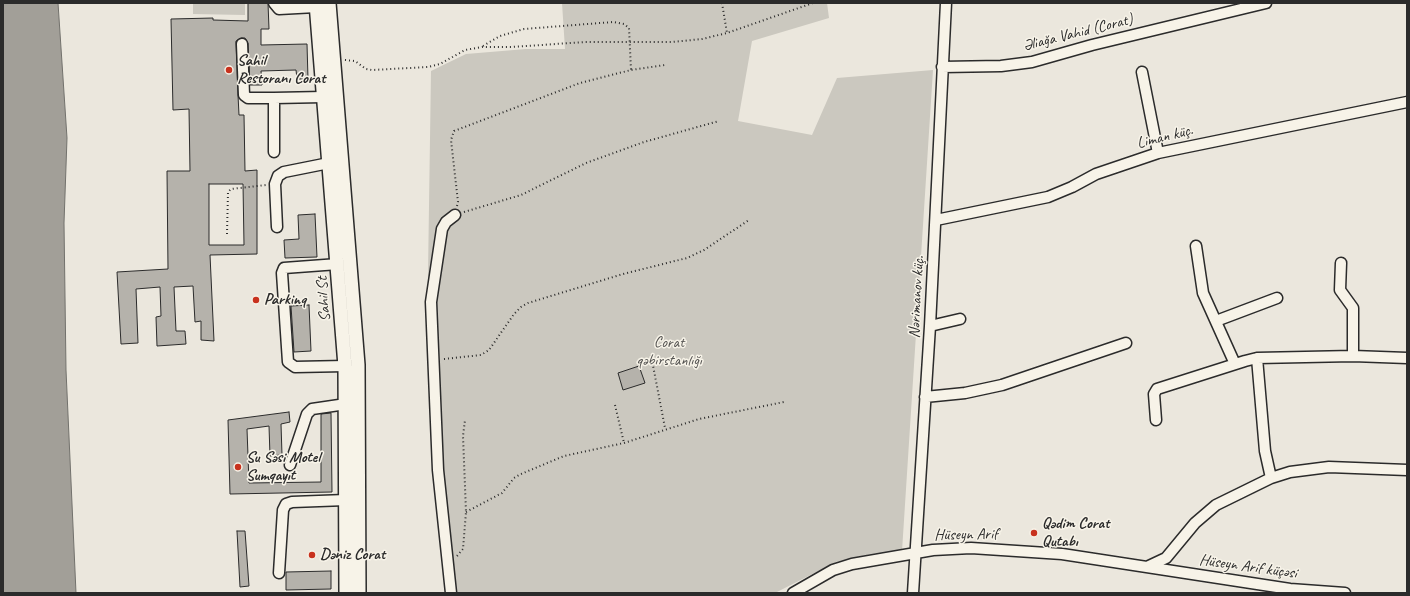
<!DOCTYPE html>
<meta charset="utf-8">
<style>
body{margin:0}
#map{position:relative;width:1410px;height:596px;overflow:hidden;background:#ebe7dd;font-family:Caveat,sans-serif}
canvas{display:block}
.frame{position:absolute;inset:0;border:4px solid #2b2b2b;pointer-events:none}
</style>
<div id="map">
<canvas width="1410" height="596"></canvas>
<div class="frame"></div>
</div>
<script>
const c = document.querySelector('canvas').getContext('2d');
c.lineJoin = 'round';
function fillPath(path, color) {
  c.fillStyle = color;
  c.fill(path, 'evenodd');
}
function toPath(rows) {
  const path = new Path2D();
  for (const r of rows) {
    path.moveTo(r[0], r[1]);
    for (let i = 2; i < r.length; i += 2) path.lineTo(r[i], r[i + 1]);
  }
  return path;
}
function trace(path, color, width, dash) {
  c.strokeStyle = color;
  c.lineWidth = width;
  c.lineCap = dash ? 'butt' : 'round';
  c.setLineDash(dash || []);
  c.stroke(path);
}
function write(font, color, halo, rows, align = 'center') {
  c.font = font + ' Caveat,sans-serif';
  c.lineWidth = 3;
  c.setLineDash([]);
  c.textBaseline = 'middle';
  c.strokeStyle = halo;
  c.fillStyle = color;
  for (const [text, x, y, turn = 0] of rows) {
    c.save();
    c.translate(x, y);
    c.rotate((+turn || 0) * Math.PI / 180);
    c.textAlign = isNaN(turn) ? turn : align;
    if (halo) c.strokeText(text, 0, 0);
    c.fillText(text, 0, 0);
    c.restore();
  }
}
fillPath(toPath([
 [193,3,245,3,245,15,193,14],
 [562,3,827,3,829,18,752,41,738,121,812,135,837,78,933,70,902,551,871,554,836,562,775,593,448,593,438,523,427,341,431,71,466,54,526,49,565,49]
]), '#cbc8bf');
const water = toPath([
 [3,3,58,3,67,138,64,223,66,370,76,593,3,593,3,3]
]);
fillPath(water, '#a29f98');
trace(water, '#72716c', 1);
const building = toPath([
 [248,3,268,3,269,29,261,29,261,45,307,44,308,79,297,79,296,70,261,71,262,85,250,85,248,43,245,38,241,38,236,41,238,95,239,115,244,115,245,171,257,170,257,254,210,255,214,341,201,340,201,321,195,322,193,286,174,287,176,331,185,331,186,344,157,346,156,317,161,316,160,287,136,289,138,343,121,344,117,272,168,269,167,171,190,171,189,109,173,110,171,19,213,18,213,20,248,21,248,3],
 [209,184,243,184,244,245,209,245,209,184],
 [315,214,317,257,285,258,284,240,299,239,298,215,315,214],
 [309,305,311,351,294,352,291,306,309,305],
 [639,366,645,383,623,390,618,373,639,366],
 [289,412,290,422,281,424,282,455,270,456,269,426,247,429,249,483,321,482,321,414,331,413,332,492,230,494,228,420,289,412],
 [237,531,245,531,249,586,240,587,237,531],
 [331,571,331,589,286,590,286,572,331,571]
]);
fillPath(building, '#b5b2ab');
trace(building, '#2b2b2b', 1);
const minor = toPath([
 [274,3,279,9,316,7],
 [242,44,244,95,248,98,274,98],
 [942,67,1001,66,1032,62,1092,45,1266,3],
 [1142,72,1158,153],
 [274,152,274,98,323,97],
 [936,220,1048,197,1072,187,1096,174,1158,153,1407,102],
 [277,227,275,184,278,176,284,172,329,163],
 [1196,246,1203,293,1235,364],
 [1341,263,1340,290,1353,308,1353,356],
 [338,264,284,268,282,273,288,362,295,367,345,366],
 [1216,321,1277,298],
 [930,326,960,319],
 [1257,358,1265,451,1271,478],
 [925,397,965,393,1002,385,1126,343],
 [1156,420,1154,394,1157,389,1245,361,1257,358,1353,356,1407,358],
 [290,465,307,414,312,409,346,404],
 [1149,566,1166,558,1195,523,1216,505,1271,478,1290,472,1329,467,1407,470],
 [279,573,283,510,286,504,292,502,346,500],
 [451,593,438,470,431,302,442,229,446,222,455,215],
 [793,593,833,570,852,564,933,550,971,548,1062,554,1290,589,1345,593],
 [913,593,930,326,946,3]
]);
const major = toPath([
 [316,3,345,366,346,593],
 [329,3,358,365,359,593]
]);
trace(minor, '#2b2b2b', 13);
trace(major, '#2b2b2b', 16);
trace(toPath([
 [722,3,727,33],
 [483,46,500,36,524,29,613,22,624,24,629,28,631,70],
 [345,60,355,61,366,69,372,70,428,67,440,64,465,50,482,47,512,47,585,42,672,42,702,39,727,33,813,3],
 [457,206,458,202,451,140,454,131,580,83,631,70,665,65],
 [464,212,521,195,586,163,644,142,719,121],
 [227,234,228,192,231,189,266,185],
 [651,355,665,428],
 [444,359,481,355,489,350,514,314,521,307,528,303,623,274,687,258,704,250,749,220],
 [615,405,624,443],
 [466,512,502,493,514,478,521,474,564,456,624,443,699,419,784,402],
 [457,556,463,549,466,512,463,436,465,420]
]), '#2b2b2b', 2, [1, 3]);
trace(minor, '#f7f3e8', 10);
trace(major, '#f7f3e8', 13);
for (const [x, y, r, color] of [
 [229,70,4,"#c8321e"],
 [256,300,4,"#c8321e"],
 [238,467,4,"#c8321e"],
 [1034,533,4,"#c8321e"],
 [312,555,4,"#c8321e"]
]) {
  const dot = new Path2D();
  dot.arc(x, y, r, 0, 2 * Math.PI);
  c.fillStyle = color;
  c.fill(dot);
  trace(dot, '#f7f3e8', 1.5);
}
write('16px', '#2b2b2b', '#f7f3e8', [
 ["Əliağa Vahid (Corat)",1078,33,-14],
 ["Liman küç.",1165,137,-14],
 ["Nərimanov küç.",917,297,-87],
 ["Sahil St",324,299,-94],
 ["Hüseyn Arif",966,535,-1],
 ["Hüseyn Arif küçəsi",1248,567,8]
]);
write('bold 16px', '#2b2b2b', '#f7f3e8', [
 ["Sahil",237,61],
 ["Restoranı Corat",237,79],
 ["Parkinq",264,300],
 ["Su Səsi Motel",246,458],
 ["Sumqayıt",246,476],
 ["Qədim Corat",1042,524],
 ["Qutabı",1042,542],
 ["Dəniz Corat",320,555]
], 'left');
write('16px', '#535250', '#f7f3e8', [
 ["Corat",669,343],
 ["qəbirstanlığı",669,361]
]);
</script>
